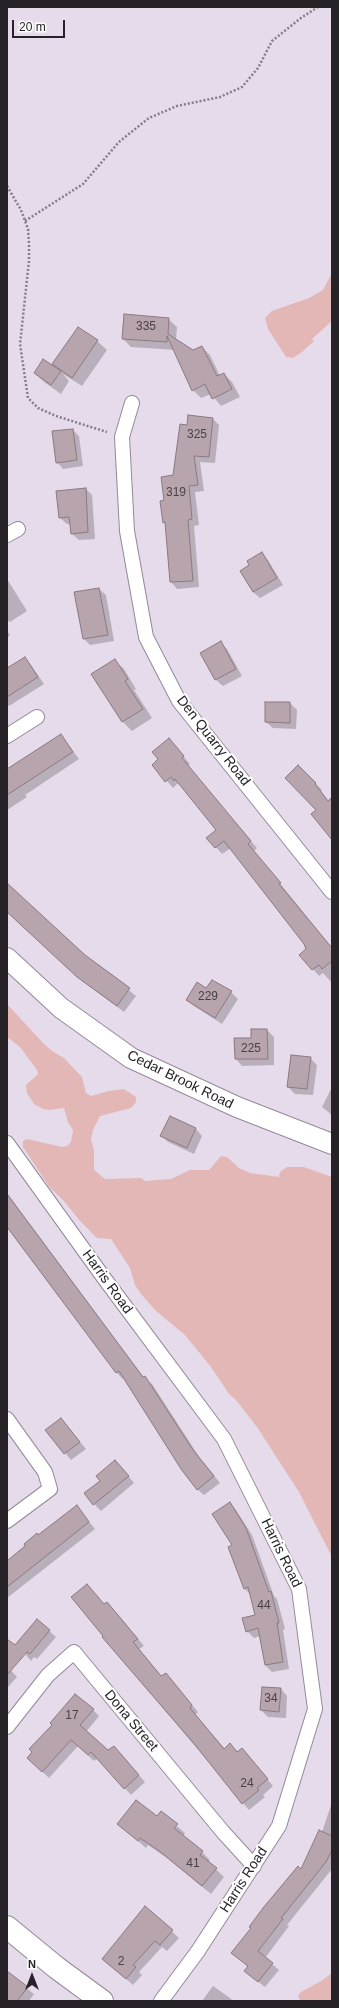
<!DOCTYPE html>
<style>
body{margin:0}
#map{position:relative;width:339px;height:2008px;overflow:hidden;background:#e6dbea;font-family:Arial,sans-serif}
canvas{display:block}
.frame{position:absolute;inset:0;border:8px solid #262228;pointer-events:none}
.north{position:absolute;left:12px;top:1956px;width:40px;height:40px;-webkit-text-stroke:3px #fff;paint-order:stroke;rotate:0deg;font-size:11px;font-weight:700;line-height:16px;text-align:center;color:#262228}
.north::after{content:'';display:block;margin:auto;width:14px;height:18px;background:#262228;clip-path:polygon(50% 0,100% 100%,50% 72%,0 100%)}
.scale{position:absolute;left:12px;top:20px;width:53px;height:18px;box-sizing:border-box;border:2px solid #262228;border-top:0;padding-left:5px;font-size:12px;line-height:14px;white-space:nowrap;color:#262228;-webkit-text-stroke:3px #fff;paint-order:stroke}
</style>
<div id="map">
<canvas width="339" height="2008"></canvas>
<div class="frame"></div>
<div class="north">N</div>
<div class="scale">20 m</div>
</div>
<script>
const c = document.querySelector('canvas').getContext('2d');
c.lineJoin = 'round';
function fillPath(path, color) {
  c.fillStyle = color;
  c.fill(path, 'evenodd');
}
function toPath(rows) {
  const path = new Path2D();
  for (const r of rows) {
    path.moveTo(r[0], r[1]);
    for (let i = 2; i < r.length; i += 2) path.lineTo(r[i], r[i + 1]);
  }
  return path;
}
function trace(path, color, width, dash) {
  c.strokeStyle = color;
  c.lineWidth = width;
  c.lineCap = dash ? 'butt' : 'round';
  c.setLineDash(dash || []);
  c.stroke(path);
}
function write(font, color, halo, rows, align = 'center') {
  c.font = font + ' Arial,sans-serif';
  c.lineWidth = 4;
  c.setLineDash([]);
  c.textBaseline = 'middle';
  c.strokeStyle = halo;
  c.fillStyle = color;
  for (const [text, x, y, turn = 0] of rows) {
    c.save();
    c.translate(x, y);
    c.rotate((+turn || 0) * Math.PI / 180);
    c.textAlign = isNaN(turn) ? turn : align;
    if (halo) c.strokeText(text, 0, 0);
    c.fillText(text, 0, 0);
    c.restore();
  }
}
fillPath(toPath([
 [332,273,332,321,312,339,314,341,302,352,293,358,286,357,268,329,265,318,272,311,309,298,323,290],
 [7,1004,43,1043,52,1051,64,1058,82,1077,86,1093,91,1096,109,1091,124,1089,136,1097,136,1102,131,1108,100,1116,93,1130,91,1139,94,1151,94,1170,105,1179,141,1178,145,1181,171,1179,190,1170,209,1170,221,1156,227,1157,239,1168,250,1173,279,1177,280,1172,287,1167,304,1167,332,1177,332,1557,299,1492,257,1427,236,1400,229,1394,211,1367,185,1335,156,1311,141,1294,135,1285,130,1268,111,1239,97,1238,80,1221,63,1200,50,1188,23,1147,23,1141,27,1139,62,1147,67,1146,71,1142,73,1130,68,1122,64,1108,49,1110,43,1109,34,1104,27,1093,26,1085,38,1074,37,1070,20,1047,7,1037],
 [332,1973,332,2001,300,2001,298,1996,301,1992,321,1981]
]), '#e3b7b6');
fillPath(toPath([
 [168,319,177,327,176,340,193,351,202,347,210,355,220,376,224,374,232,382,240,397,221,406,211,394,201,398,193,390,175,350,131,347,123,339],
 [78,328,97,341,107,350,82,386,63,374,69,381,61,394,44,382,35,373,60,371,54,364],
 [213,419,219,425,215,463,200,462,204,491,195,492,199,525,194,526,199,587,177,589,171,582,166,524,164,522,165,501,188,426],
 [73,430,79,436,83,466,63,469,57,462],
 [86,489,92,495,95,539,79,540,72,534,71,524,67,524,60,518],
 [262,553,268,560,283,585,260,598,253,592,241,572,251,566],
 [7,579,27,611,10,622,7,620],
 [99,589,106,595,114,641,90,645,84,639],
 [7,631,10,635,7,638],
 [220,643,227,649,242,676,223,686,216,680,201,653],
 [25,658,31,665,44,684,9,706,7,704,7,669],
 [114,660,124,669,136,689,134,690,152,718,132,731,123,722,92,674],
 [290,703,297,710,296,729,273,728,266,722],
 [61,735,79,759,25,795,27,797,7,810,7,770],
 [169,739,190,764,188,766,257,848,254,851,332,948,332,983,323,973,319,976,301,955,308,949,305,944,231,848,222,854,208,838,218,830,182,786,178,783,173,788,153,765,160,760],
 [298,766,322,790,321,791,332,806,332,838],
 [7,884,85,956,136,996,124,1012,85,983,7,911],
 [212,981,231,992,238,999,222,1024,194,1006,187,1000,207,989],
 [267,1030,274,1037,274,1065,242,1066,236,1059,235,1039,252,1039],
 [310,1058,317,1065,313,1095,295,1094,288,1087],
 [331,1089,332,1090,332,1115,322,1107],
 [170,1117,196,1129,202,1136,194,1154,168,1142,162,1136],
 [7,1193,144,1378,152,1384,200,1458,220,1483,204,1495,197,1489,125,1378,123,1379,117,1373,42,1273,7,1223],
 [61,1419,86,1449,71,1460,47,1430],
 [122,1468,134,1483,101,1511,94,1504,101,1481],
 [230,1504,236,1510,252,1535,274,1596,277,1599,285,1629,283,1630,289,1669,272,1672,265,1665,260,1636,254,1638,247,1631,256,1616,251,1595,244,1588,234,1546],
 [77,1507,95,1529,7,1598,7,1562],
 [104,1605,113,1609,144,1646,139,1649,162,1677,172,1681,198,1712,195,1715,225,1749,230,1745,238,1752,242,1749,273,1786,263,1795,265,1797,249,1810,103,1637],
 [37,1620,56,1637,37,1659,34,1657,31,1661,17,1644],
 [7,1666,17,1677,8,1687,7,1687],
 [281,1689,287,1696,286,1718,268,1717,261,1710],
 [93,1710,99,1716,86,1732,108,1752,120,1754,145,1782,131,1795,98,1758,94,1761,78,1746,49,1778,28,1758],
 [332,1802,332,1869,287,1925,289,1926,265,1958,279,1970,265,1987,252,1977,248,1967,233,1953,301,1871,322,1832],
 [161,1813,185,1833,183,1836,202,1852,210,1860,208,1862,224,1877,211,1894,167,1858,148,1845,146,1848,118,1824,157,1817],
 [145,1907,179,1938,167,1951,162,1947,139,1972,142,1975,133,1985,103,1959],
 [7,1973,34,1994,29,2001,9,2001,7,1999],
 [213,1986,230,1998,233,2001,202,2001]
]), '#0003');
const building = toPath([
 [124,314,169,318,168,334,193,350,202,346,217,376,224,373,232,389,212,399,205,384,192,391,167,336,167,342,122,339,124,314],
 [78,327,98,340,72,378,52,364,78,327],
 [43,359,61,371,51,385,34,373,43,359],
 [188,415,213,418,209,457,194,456,198,485,189,486,192,519,188,520,193,581,170,582,165,522,163,523,160,501,164,500,161,477,173,475,180,424,187,425,188,415],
 [73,429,77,460,56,463,52,431,73,429],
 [86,488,88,532,71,534,69,517,59,518,56,491,86,488],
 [262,552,277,578,253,592,240,571,249,565,247,561,262,552],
 [99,588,108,635,83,639,74,592,99,588],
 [221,641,236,669,215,680,200,653,221,641],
 [25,657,38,677,7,697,7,668,25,657],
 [115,659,128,679,125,681,143,709,122,722,91,674,115,659],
 [265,702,290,702,290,723,265,722,265,702],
 [61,734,73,752,7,795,7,769,61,734],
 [169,738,184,756,182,758,251,841,248,844,281,883,279,884,332,948,332,961,322,969,319,965,312,970,299,955,306,949,304,944,224,841,215,848,206,838,216,830,175,779,174,781,171,777,165,782,152,765,158,759,152,752,169,738],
 [298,765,316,783,315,784,328,801,332,797,332,840,311,814,316,810,285,778,298,765],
 [7,883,85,955,130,988,117,1006,77,977,7,912,7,883],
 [212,980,232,991,215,1018,186,1000,197,982,206,988,212,980],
 [251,1029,267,1029,268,1059,235,1059,234,1038,251,1038,251,1029],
 [291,1055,311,1057,307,1089,287,1087,291,1055],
 [170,1116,196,1128,187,1148,160,1136,170,1116],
 [7,1194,143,1377,145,1376,193,1450,214,1476,197,1490,181,1469,119,1371,116,1373,7,1227,7,1194],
 [61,1418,80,1442,64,1454,45,1430,61,1418],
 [115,1460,129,1476,93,1505,84,1493,100,1481,96,1476,115,1460],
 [230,1502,246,1528,269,1592,271,1591,279,1623,277,1623,283,1662,265,1665,258,1628,246,1632,242,1618,255,1615,248,1587,244,1589,228,1547,232,1545,212,1514,230,1502],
 [77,1505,89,1522,7,1587,7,1561,25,1546,24,1544,37,1533,38,1535,77,1505],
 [87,1584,104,1604,107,1602,138,1639,133,1642,161,1676,166,1673,192,1705,190,1708,224,1749,230,1743,237,1752,242,1748,268,1779,257,1788,259,1790,242,1804,196,1746,102,1637,103,1636,71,1597,87,1584],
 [37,1619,50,1630,30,1654,27,1652,7,1675,7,1639,15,1645,37,1619],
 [262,1687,281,1688,279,1712,260,1710,262,1687],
 [75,1694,94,1709,80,1725,108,1750,114,1746,139,1775,124,1789,91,1752,88,1755,71,1740,42,1772,27,1758,32,1752,29,1749,52,1725,50,1723,75,1694],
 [136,1800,157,1816,161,1811,178,1824,174,1828,203,1851,200,1855,217,1868,202,1886,158,1850,140,1838,138,1841,117,1824,136,1800],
 [319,1830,332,1836,332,1850,326,1862,281,1918,283,1919,258,1951,273,1963,258,1982,244,1971,248,1966,231,1953,251,1928,249,1927,263,1908,298,1866,301,1869,319,1830],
 [145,1906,173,1930,160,1945,155,1941,133,1965,136,1967,126,1979,102,1959,145,1906],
 [7,1971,28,1987,17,2001,7,2001,7,1971]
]);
fillPath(building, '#b7a4ad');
trace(building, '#8b7981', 1);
const street = toPath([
 [132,403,122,437,127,531,146,637,179,701,332,892],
 [7,535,18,529],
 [7,736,37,717],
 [7,1143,104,1278,224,1439,299,1589,315,1709,279,1826,198,1951,161,2001],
 [7,1419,45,1472,50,1489,7,1521],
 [7,1727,48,1675,74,1652,223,1832,254,1866]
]);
const secondary = toPath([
 [7,958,61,1008,131,1058,237,1107,332,1144]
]);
const primary = toPath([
 [7,1927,57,1968,102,2001]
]);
trace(street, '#948998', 16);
trace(secondary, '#948998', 22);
trace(primary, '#948998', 24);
trace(toPath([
 [7,186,21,210,28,229,29,244,29,261,20,344,28,398,38,408,56,416,107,432],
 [25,221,83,184,119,142,149,118,177,106,220,97,242,87,258,68,272,41,301,18,318,7]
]), '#847d87', 2.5, [2, 2]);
trace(street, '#fff', 14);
trace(secondary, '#fff', 20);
trace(primary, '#fff', 22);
write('12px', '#4a4249', null, [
 ["335",146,327],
 ["325",197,435],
 ["319",176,493],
 ["229",208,997],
 ["225",251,1049],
 ["44",264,1606],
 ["34",271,1699],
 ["17",72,1716],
 ["24",247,1784],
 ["41",193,1864],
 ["2",121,1962]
]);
write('14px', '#262228', '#fff', [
 ["Den Quarry Road",213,741,52],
 ["Cedar Brook Road",180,1080,26],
 ["Harris Road",107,1282,54],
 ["Harris Road",281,1553,64],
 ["Dona Street",131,1721,50],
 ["Harris Road",244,1880,-57]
]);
</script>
